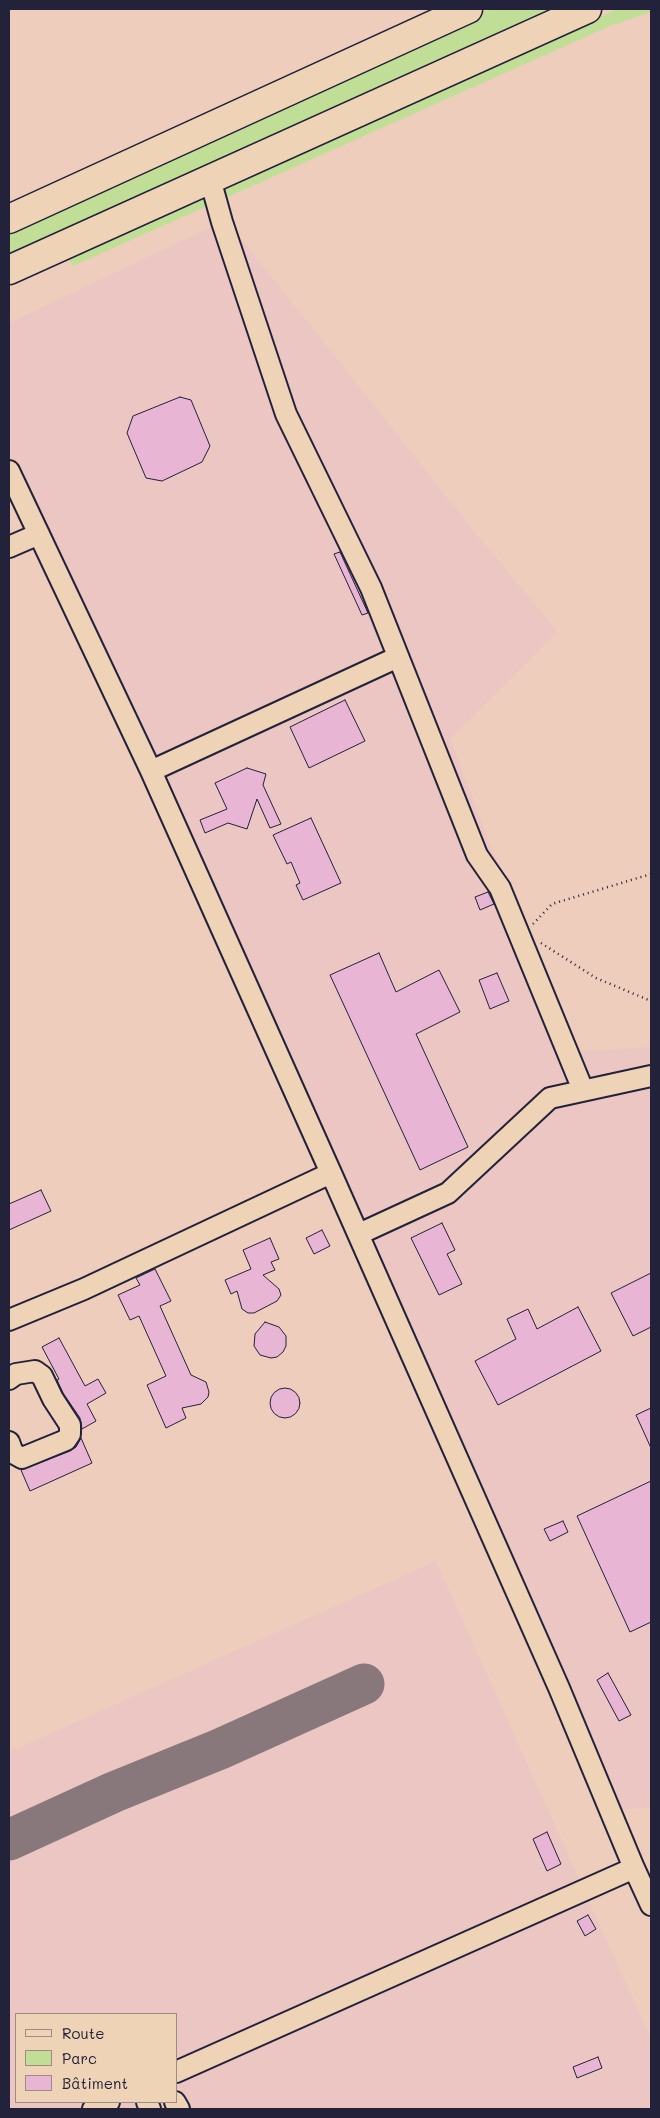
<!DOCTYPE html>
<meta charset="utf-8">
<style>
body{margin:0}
#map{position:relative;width:660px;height:2118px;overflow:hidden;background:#eecdbc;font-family:Mali,sans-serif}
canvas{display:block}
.frame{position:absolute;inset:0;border:10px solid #22223b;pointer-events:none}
.legend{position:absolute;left:15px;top:2013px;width:162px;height:90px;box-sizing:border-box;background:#efd3b6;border:1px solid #9d8c85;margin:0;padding:6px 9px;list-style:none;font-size:15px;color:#22223b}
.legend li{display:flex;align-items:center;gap:10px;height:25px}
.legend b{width:25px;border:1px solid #9d8c85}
</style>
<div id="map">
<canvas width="660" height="2118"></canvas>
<div class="frame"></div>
<ul class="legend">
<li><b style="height:6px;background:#efd3b6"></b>Route</li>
<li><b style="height:14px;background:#c0de96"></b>Parc</li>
<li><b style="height:14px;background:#e8b5d4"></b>Bâtiment</li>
</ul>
</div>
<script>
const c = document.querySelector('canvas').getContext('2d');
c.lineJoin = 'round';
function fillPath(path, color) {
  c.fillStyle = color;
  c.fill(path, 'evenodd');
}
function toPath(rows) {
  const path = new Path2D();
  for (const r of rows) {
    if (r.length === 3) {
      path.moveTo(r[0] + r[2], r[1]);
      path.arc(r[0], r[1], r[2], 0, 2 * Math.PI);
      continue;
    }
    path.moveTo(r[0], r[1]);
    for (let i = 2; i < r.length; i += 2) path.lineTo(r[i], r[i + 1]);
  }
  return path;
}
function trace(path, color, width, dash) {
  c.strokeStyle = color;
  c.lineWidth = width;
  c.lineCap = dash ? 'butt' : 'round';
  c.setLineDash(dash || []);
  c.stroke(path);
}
fillPath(toPath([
 [226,220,474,531,558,632,450,739,524,933,576,1052,651,1047,651,1807,610,1811,9,474,9,323],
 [436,1561,651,2039,651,2109,9,2109,9,1752],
 [16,2014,176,2014,176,2102,16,2102]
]), '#ecc6c3');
fillPath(toPath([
 [491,9,563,9,9,261,9,229],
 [617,9,651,9,651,12,610,26,73,266,67,256,509,60]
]), '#c0de96');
trace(toPath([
 [9,1840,114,1792,220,1749,364,1684]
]), '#88787c', 41);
const building = toPath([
 [180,397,191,400,210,446,202,462,162,481,146,478,127,433,133,416,180,397],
 [340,552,368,613,362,615,334,554,340,552],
 [345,700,365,741,309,768,290,727,345,700],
 [247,768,266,774,263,785,281,824,270,828,257,799,247,829,228,823,205,833,200,820,227,809,215,783,247,768],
 [311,818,341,883,303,900,296,885,300,883,291,862,287,864,273,835,311,818],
 [488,892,494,904,480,910,475,897,488,892],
 [379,953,396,992,439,970,460,1012,416,1034,468,1147,420,1170,330,975,379,953],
 [497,973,509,1001,490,1009,479,980,497,973],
 [41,1190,51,1211,9,1230,9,1204,41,1190],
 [442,1223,455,1250,447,1254,462,1284,439,1295,411,1238,442,1223],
 [322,1230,330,1246,314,1254,306,1238,322,1230],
 [270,1238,279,1259,271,1262,275,1270,263,1275,279,1289,281,1295,277,1301,254,1313,248,1313,242,1309,237,1291,231,1294,225,1280,251,1269,243,1250,270,1238],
 [155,1269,171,1301,160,1306,191,1375,206,1382,209,1392,208,1397,201,1404,182,1408,186,1418,166,1428,147,1385,166,1376,139,1316,130,1320,118,1295,140,1285,136,1278,155,1269],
 [651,1273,651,1327,633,1336,611,1293,651,1273],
 [578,1307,601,1351,498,1405,475,1361,516,1339,507,1319,528,1309,537,1329,578,1307],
 [265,1322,279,1327,286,1336,286,1346,283,1352,277,1357,271,1358,260,1355,254,1346,255,1334,265,1322],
 [59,1338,85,1386,98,1379,106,1393,87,1404,96,1421,82,1429,80,1418,63,1393,57,1380,59,1379,42,1347,59,1338],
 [285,1403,15],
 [651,1408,651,1448,636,1415,651,1408],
 [81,1438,92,1463,30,1491,21,1470,70,1451,76,1447,81,1438],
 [651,1481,651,1622,630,1632,577,1516,651,1481],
 [563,1521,568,1532,550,1541,544,1529,563,1521],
 [608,1673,631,1715,619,1721,597,1680,608,1673],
 [547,1832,561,1864,547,1871,533,1839,547,1832],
 [588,1915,596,1929,585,1936,577,1921,588,1915],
 [598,2057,602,2068,577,2078,573,2067,598,2057]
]);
fillPath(building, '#e8b5d4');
trace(building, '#22223b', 1);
const minor = toPath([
 [210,179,222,222,286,414,371,588,477,855,500,888,583,1090],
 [9,471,151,771,331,1173,559,1688,634,1868,651,1905],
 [9,547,39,534],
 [151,771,398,657],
 [359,1234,448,1193,550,1098,651,1076],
 [9,1320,84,1289,331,1173],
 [9,1379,16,1374,35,1371,42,1376,53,1399,70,1425,70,1434,66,1440,22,1458,13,1453,9,1442],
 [176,2072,634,1868],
 [147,2102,150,2109],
 [175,2102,179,2109],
 [93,2109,109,2102]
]);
const highway = toPath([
 [9,219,468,9],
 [9,270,587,9]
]);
trace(minor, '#22223b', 24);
trace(highway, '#22223b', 31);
trace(toPath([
 [533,924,552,904,651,874],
 [541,943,596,978,651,1001]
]), '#22223b', 2.5, [1, 4]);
trace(minor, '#efd3b6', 20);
trace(highway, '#efd3b6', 28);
</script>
